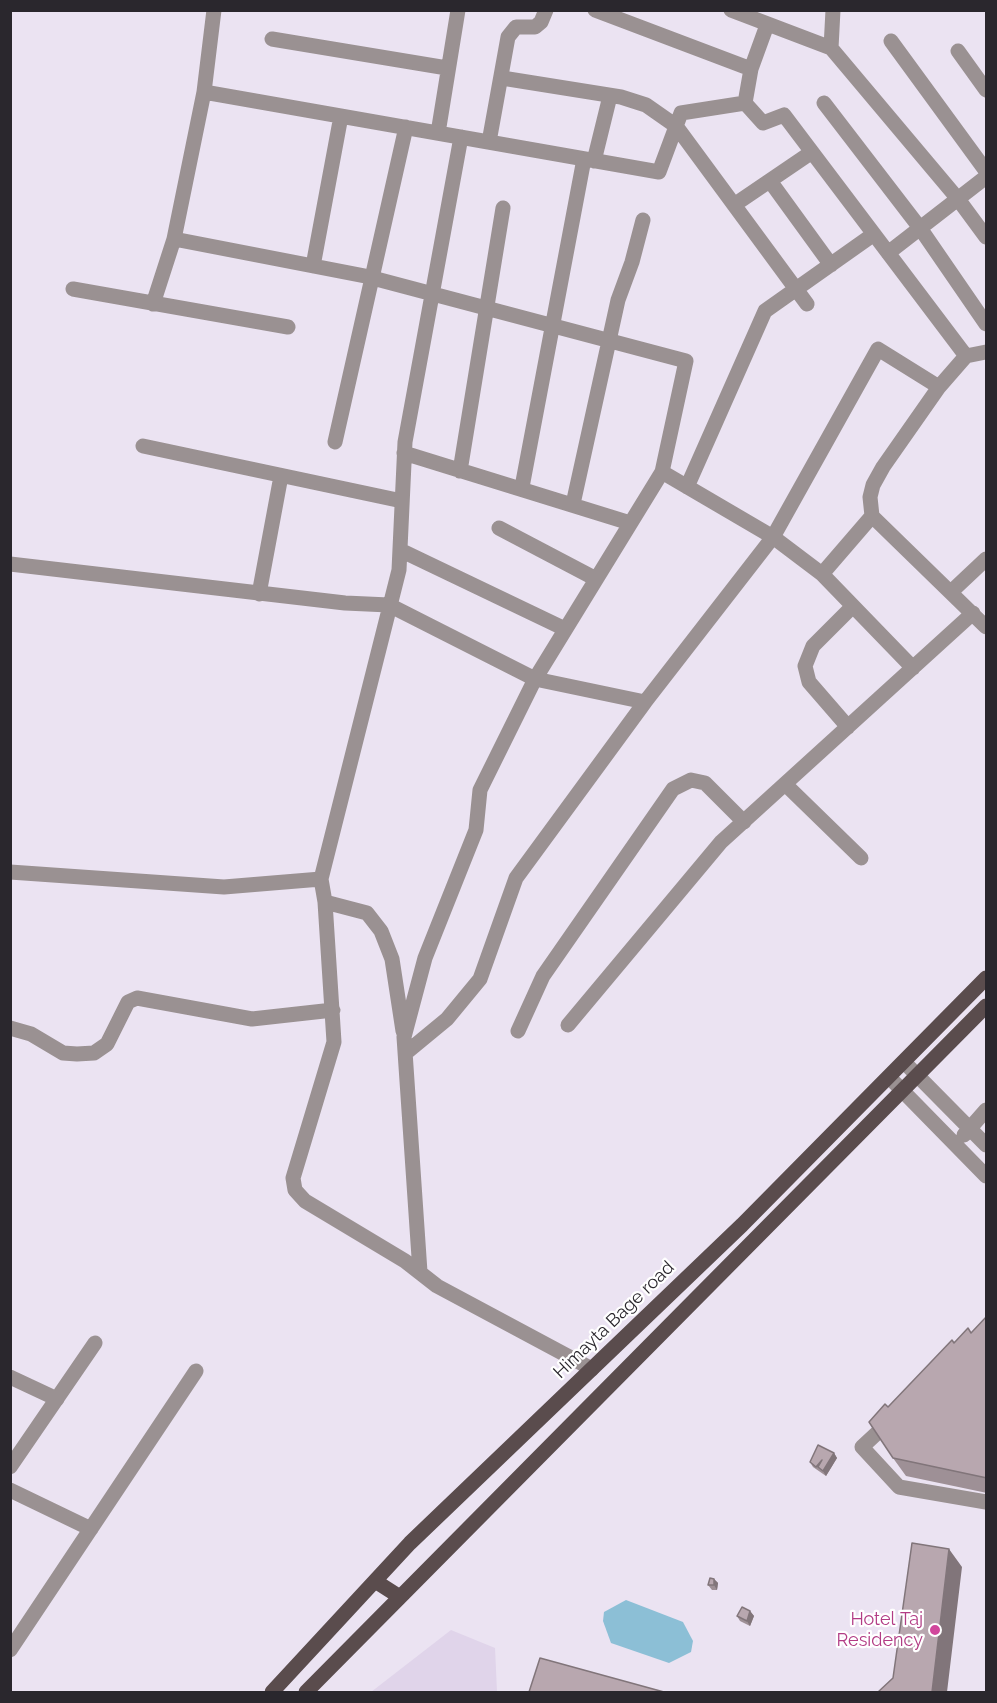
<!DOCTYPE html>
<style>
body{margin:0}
#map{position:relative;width:997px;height:1703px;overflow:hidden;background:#ebe3f2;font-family:Raleway,sans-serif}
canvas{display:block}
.frame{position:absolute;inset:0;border:12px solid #2a272d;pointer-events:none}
</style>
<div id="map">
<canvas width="997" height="1703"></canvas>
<div class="frame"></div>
</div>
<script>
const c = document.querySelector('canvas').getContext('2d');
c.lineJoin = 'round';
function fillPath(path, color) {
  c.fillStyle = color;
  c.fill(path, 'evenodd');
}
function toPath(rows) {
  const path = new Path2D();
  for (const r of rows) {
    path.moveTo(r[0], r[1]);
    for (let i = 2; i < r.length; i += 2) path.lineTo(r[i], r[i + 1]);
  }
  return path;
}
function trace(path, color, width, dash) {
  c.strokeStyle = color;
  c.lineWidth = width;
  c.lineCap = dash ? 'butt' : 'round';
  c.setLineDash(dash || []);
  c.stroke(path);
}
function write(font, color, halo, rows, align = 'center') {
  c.font = font + ' Raleway,sans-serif';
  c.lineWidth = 4.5;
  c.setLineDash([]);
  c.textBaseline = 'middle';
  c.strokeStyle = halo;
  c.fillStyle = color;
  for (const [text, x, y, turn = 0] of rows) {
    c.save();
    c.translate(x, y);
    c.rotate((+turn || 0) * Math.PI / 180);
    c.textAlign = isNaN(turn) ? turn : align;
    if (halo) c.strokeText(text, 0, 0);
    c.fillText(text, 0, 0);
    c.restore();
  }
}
fillPath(toPath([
 [451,1630,495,1648,497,1692,371,1692]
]), '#e0d4ea');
fillPath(toPath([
 [626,1600,683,1622,693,1641,691,1652,669,1663,611,1643,603,1621,604,1612]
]), '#8cbfd6');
trace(toPath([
 [595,10,751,69,745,103,763,123,784,115,966,356,986,352],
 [731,10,831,48,958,199,986,237],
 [272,39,447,68],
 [891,41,986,171],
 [831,48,833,10],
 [958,51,986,90],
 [751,69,767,25],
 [502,78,621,97,646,105,676,126,807,304],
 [204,92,659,172,681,113,745,103],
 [824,103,920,228,986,324],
 [438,133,458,10],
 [461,137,405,442,399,570,321,879,325,902,334,1042,293,1178,295,1190,305,1201,405,1261,437,1286,592,1369],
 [489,142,508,37,516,27,535,27,541,22,546,10],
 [594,161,610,96],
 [770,181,831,265],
 [734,205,812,152],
 [888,253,986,177],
 [313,266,341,116],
 [73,289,288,327],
 [153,304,174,239],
 [966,356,939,387,878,349,773,537,822,574,872,516,986,627],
 [335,442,406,127],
 [143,446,402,501],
 [404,453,630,523],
 [460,471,503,208],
 [522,487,584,159],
 [687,487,765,311,874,234],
 [573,504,618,300,632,262,643,220],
 [872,516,870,497,873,485,883,467,939,387],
 [499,528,596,579],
 [400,550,565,629],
 [10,564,345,603,389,605,535,679,645,702,773,537,662,472,686,361,365,276,174,239,204,92,214,10],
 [822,574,913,668],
 [952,591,986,559],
 [259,594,281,476],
 [848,727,809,682,805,666,813,646,853,606],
 [785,784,861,858],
 [10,872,224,887,321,879],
 [325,902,367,913,381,931,392,959,403,1031],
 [568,1025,721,842,973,613],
 [10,1028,31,1034,63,1053,77,1054,94,1053,107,1044,128,1002,137,998,252,1019,333,1010],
 [518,1031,543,976,673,789,691,780,705,783,744,822],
 [407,1052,447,1019,480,979,516,878,645,702],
 [904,1062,986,1145],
 [889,1077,986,1176],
 [964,1135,986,1110],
 [420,1272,404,1037,425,958,476,830,480,790,535,679,662,472],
 [10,1377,57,1399],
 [890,1421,862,1447,899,1487,986,1502],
 [10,1467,95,1343],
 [10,1490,91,1529],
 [10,1650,196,1371]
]), '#9a9192', 15);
trace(toPath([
 [375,1581,400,1597],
 [272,1692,410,1543,742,1225,986,978],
 [306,1692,986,1006]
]), '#5a4c4d', 15);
fillPath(toPath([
 [987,1316,987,1493,906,1476,893,1458,888,1407,954,1342,971,1333],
 [834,1453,837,1458,826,1476,813,1467,810,1462],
 [714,1579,718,1583,717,1590,712,1590,708,1585],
 [750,1611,754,1616,750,1626,740,1621,737,1616]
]), '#9e9096');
fillPath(toPath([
 [834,1453,837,1458,826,1476,823,1471],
 [949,1549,962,1567,947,1692,932,1692],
 [714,1579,718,1583,717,1590,714,1585],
 [750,1611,754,1616,750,1626,747,1621]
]), '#81757a');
const building = toPath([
 [987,1316,987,1478,893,1458,869,1422,885,1404,888,1407,952,1340,954,1343,968,1328,971,1333,987,1316],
 [818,1445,834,1453,823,1471,818,1467,822,1460,816,1467,810,1462,818,1445],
 [912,1543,949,1549,932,1692,878,1692,893,1678,912,1543],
 [710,1578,714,1579,714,1585,708,1585,710,1578],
 [742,1607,750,1611,747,1621,737,1616,742,1607],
 [540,1658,664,1692,529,1692,540,1658]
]);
fillPath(building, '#b8a7af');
trace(building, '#81757a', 1.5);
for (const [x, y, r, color] of [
 [935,1630,6,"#d1479c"]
]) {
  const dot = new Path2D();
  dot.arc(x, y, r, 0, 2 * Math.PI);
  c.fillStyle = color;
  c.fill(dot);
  trace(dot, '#fff', 2);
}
write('18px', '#2a272d', '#fff', [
 ["Himayta Bage road",614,1320,-44]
]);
write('18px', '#b23c85', '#fff', [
 ["Hotel Taj",923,1620],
 ["Residency",923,1641]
], 'right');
</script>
